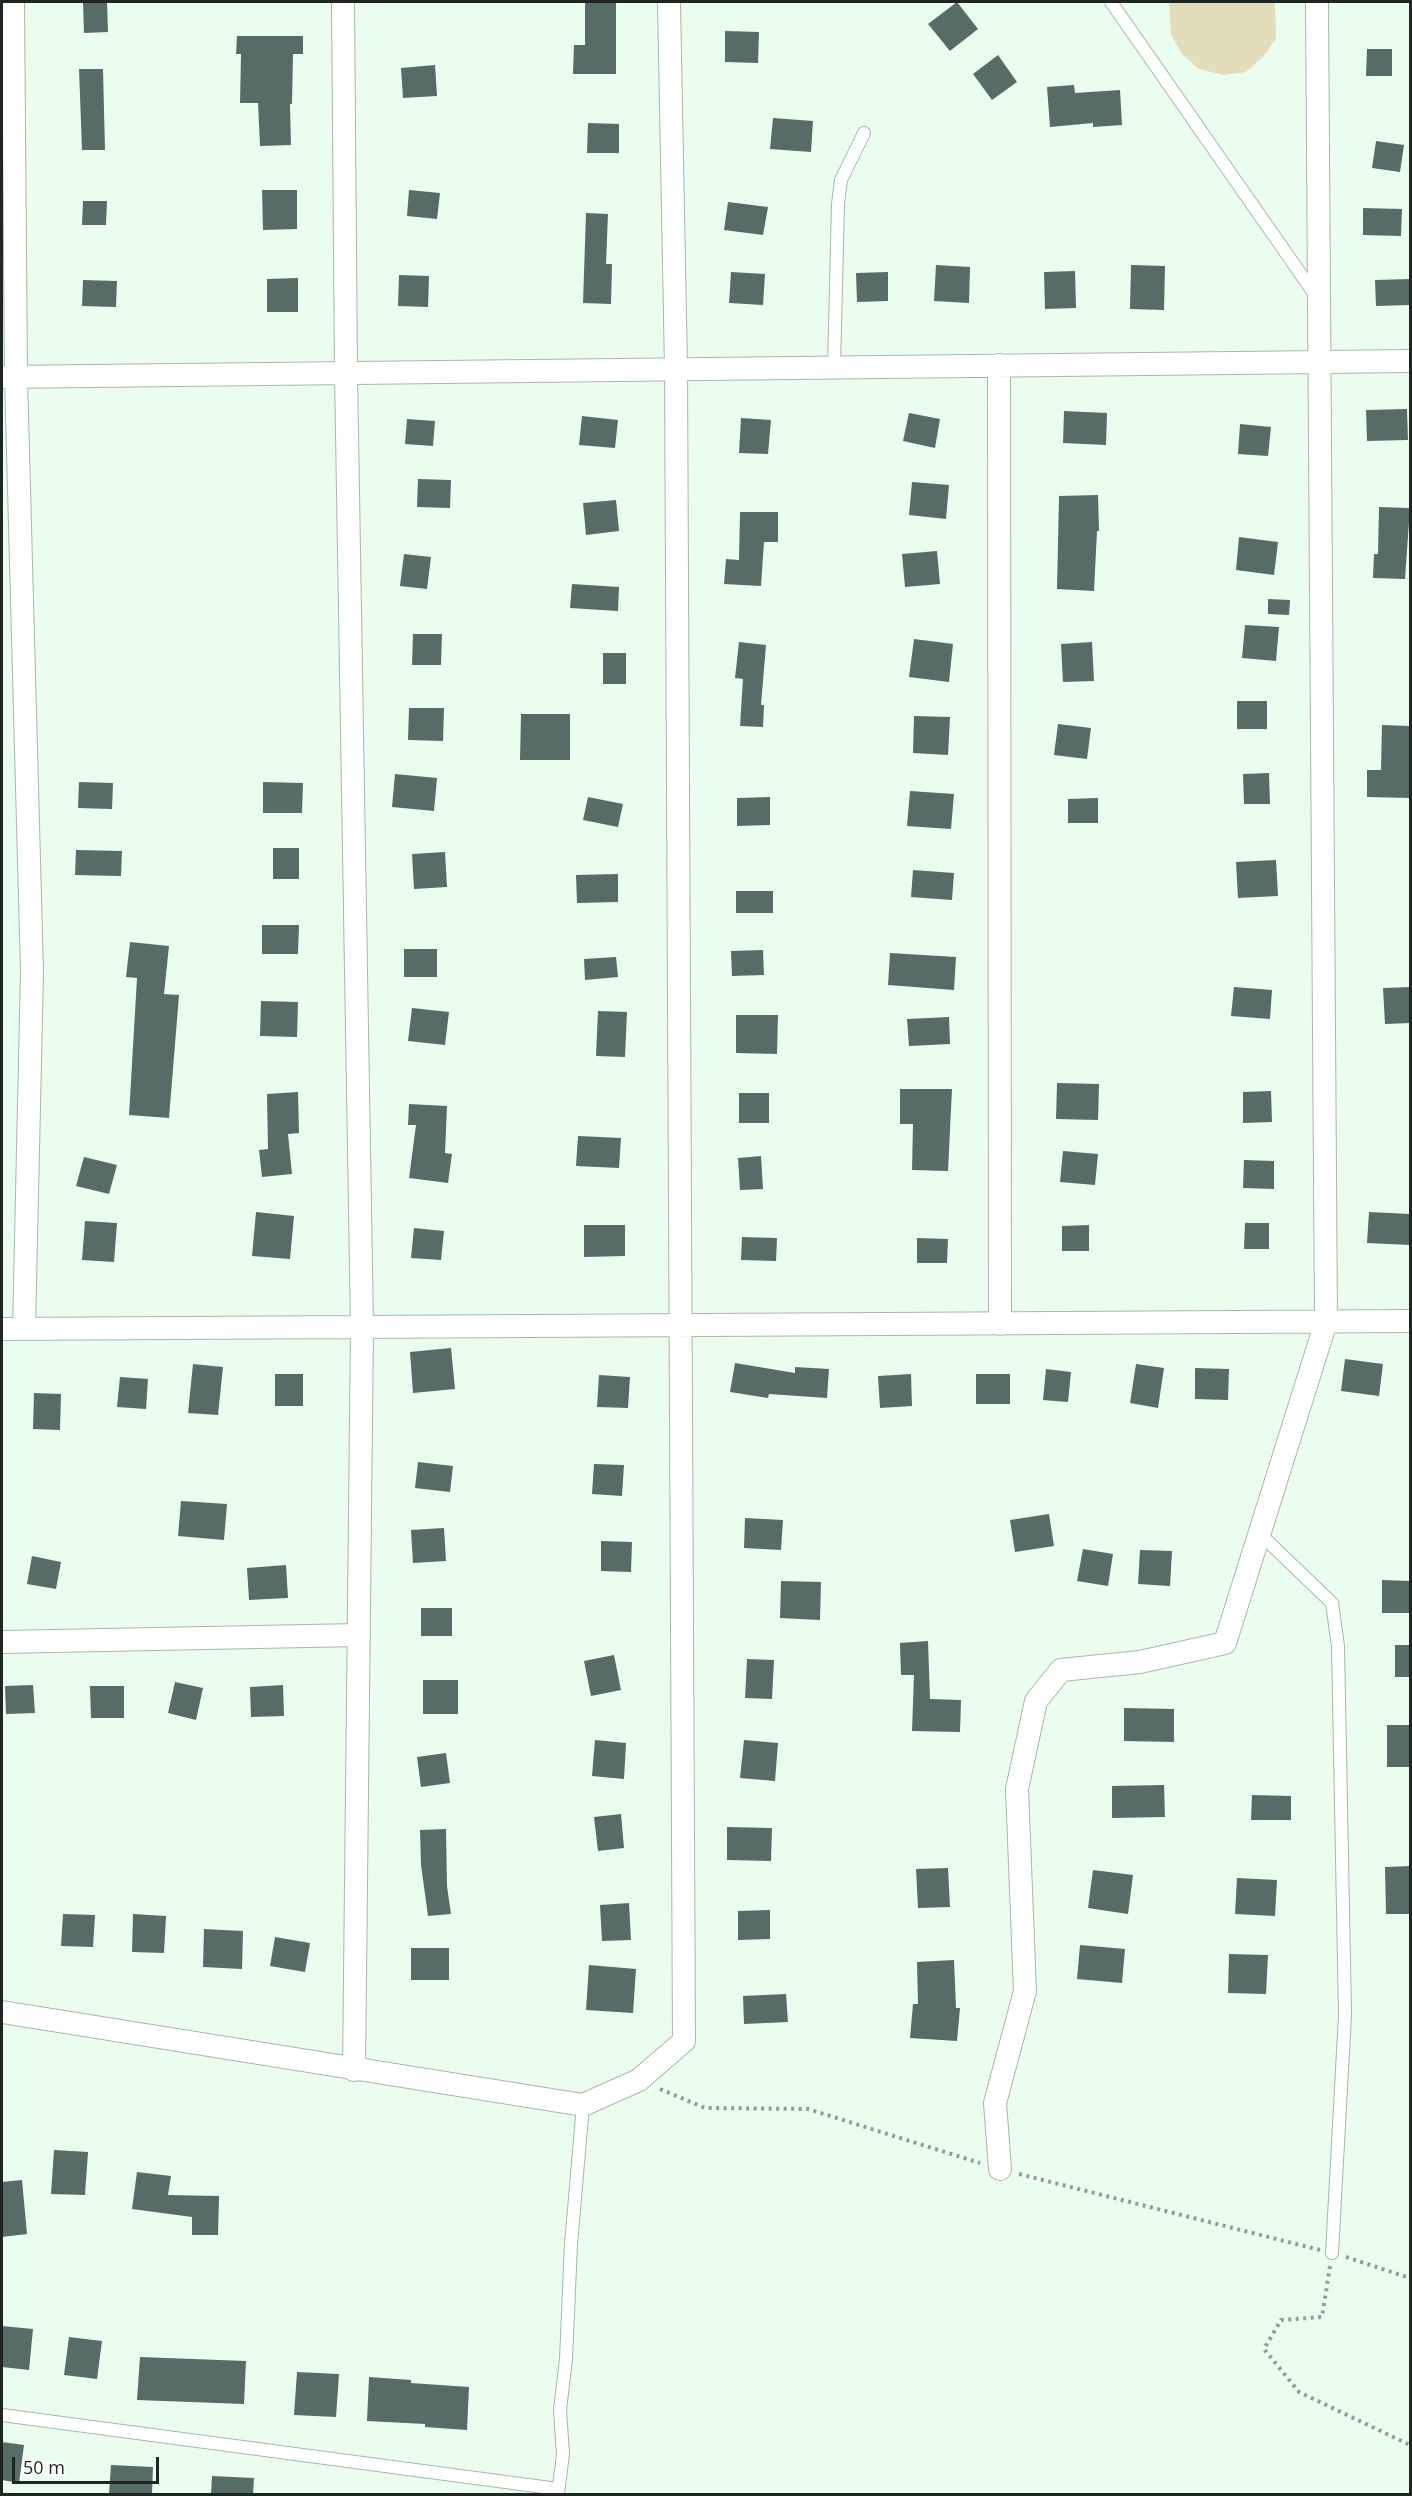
<!DOCTYPE html>
<style>
body{margin:0}
#map{position:relative;width:1412px;height:2496px;overflow:hidden;background:#ebfdef;font-family:"Open Sans",sans-serif}
canvas{display:block}
.frame{position:absolute;inset:0;border:3px solid #1f2520;pointer-events:none}
.scale{position:absolute;left:12px;top:2457px;width:147px;height:27px;box-sizing:border-box;border:3px solid #1f2520;border-top:0;padding-left:8px;font-size:18px;line-height:21px;white-space:nowrap;color:#1f2520;-webkit-text-stroke:4px #fff;paint-order:stroke}
</style>
<div id="map">
<canvas width="1412" height="2496"></canvas>
<div class="frame"></div>
<div class="scale">50 m</div>
</div>
<script>
const c = document.querySelector('canvas').getContext('2d');
c.lineJoin = 'round';
function fillPath(path, color) {
  c.fillStyle = color;
  c.fill(path, 'evenodd');
}
function toPath(rows) {
  const path = new Path2D();
  for (const r of rows) {
    path.moveTo(r[0], r[1]);
    for (let i = 2; i < r.length; i += 2) path.lineTo(r[i], r[i + 1]);
  }
  return path;
}
function trace(path, color, width, dash) {
  c.strokeStyle = color;
  c.lineWidth = width;
  c.lineCap = dash ? 'butt' : 'round';
  c.setLineDash(dash || []);
  c.stroke(path);
}
fillPath(toPath([
 [1169,2,1275,2,1276,38,1263,57,1246,72,1223,75,1199,69,1182,54,1171,35]
]), '#e3ddbc');
fillPath(toPath([
 [83,2,107,2,108,32,84,33],
 [585,2,616,2,616,74,573,74,574,45,585,45],
 [957,2,978,29,950,51,928,24],
 [725,31,759,32,758,63,725,62],
 [237,36,303,36,303,54,293,54,292,104,290,104,291,145,260,146,258,103,240,103,241,54,236,54],
 [1367,49,1392,49,1392,76,1366,76],
 [998,55,1017,82,992,100,973,74],
 [435,65,437,96,403,98,401,68],
 [79,69,103,69,105,150,82,150],
 [1074,85,1075,93,1120,90,1122,125,1093,127,1093,123,1050,127,1047,87],
 [773,118,813,121,811,152,770,149],
 [588,123,619,124,619,153,587,153],
 [1376,141,1404,145,1400,172,1372,168],
 [262,190,297,190,297,229,263,230],
 [409,190,440,193,437,219,407,216],
 [83,201,107,201,106,225,82,225],
 [728,202,768,207,763,235,724,230],
 [1363,208,1402,209,1401,236,1363,235],
 [586,213,608,214,606,264,612,264,611,304,583,303],
 [936,265,970,267,969,303,934,301],
 [1131,265,1165,266,1164,310,1130,309],
 [1075,271,1076,308,1045,309,1044,272],
 [731,272,765,274,763,305,729,303],
 [888,272,888,301,857,302,856,273],
 [399,275,429,276,428,307,398,306],
 [298,278,298,312,267,312,267,279],
 [1410,279,1410,305,1376,306,1375,280],
 [83,280,117,281,116,307,82,306],
 [1407,409,1408,440,1367,441,1366,410],
 [1064,411,1107,413,1106,445,1063,443],
 [909,413,940,419,935,448,903,441],
 [582,416,618,420,615,448,579,445],
 [741,418,771,420,768,454,739,453],
 [407,419,435,421,433,446,405,444],
 [1240,424,1271,427,1268,456,1238,454],
 [418,479,451,480,450,508,417,507],
 [912,482,949,485,946,519,909,515],
 [1098,495,1099,531,1097,531,1094,591,1057,589,1059,496],
 [616,500,619,531,586,535,583,503],
 [1379,507,1410,508,1405,579,1373,578,1374,554,1378,554],
 [740,512,778,512,778,542,764,542,761,586,724,584,726,559,739,560],
 [1239,537,1278,542,1274,575,1236,570],
 [937,551,940,584,905,587,902,554],
 [404,554,431,557,427,589,400,586],
 [572,584,619,587,618,611,570,608],
 [1268,599,1290,600,1289,615,1268,614],
 [1245,625,1279,627,1276,661,1242,658],
 [413,634,442,634,441,665,412,665],
 [914,639,953,644,949,682,909,677],
 [739,642,766,645,761,705,764,705,763,727,740,726,743,679,735,678],
 [1092,642,1094,681,1063,682,1061,644],
 [603,653,626,653,626,684,603,684],
 [1237,701,1267,701,1267,729,1237,729],
 [409,708,444,708,443,741,408,740],
 [521,714,570,714,570,760,520,760],
 [914,716,950,717,948,755,913,753],
 [1058,724,1091,728,1087,759,1054,755],
 [1382,725,1410,726,1410,798,1367,797,1367,770,1381,770],
 [1269,773,1270,804,1244,804,1243,774],
 [395,774,437,778,434,811,392,807],
 [79,782,113,783,112,809,78,808],
 [263,782,303,783,302,813,263,813],
 [910,791,954,794,951,829,907,826],
 [588,797,623,804,618,827,583,820],
 [770,797,770,825,737,826,737,798],
 [1098,798,1098,823,1068,823,1068,799],
 [273,848,299,848,299,879,273,879],
 [76,850,122,851,121,876,75,875],
 [445,852,447,887,414,889,412,854],
 [1276,860,1278,896,1238,898,1236,862],
 [913,870,954,873,952,900,911,897],
 [618,874,618,902,577,903,576,875],
 [736,891,773,891,773,913,736,913],
 [262,925,299,925,298,954,262,954],
 [130,942,169,946,164,994,179,995,169,1118,129,1115,137,978,126,977],
 [404,949,437,949,437,977,404,977],
 [763,950,764,975,732,976,731,951],
 [890,953,956,957,954,990,888,985],
 [616,957,618,977,585,980,584,959],
 [1234,987,1272,990,1270,1019,1231,1016],
 [1410,987,1410,1023,1385,1024,1383,988],
 [261,1001,298,1002,297,1037,260,1036],
 [412,1008,449,1012,445,1045,408,1041],
 [598,1011,627,1012,625,1057,596,1056],
 [736,1015,778,1015,777,1054,736,1053],
 [949,1017,950,1044,909,1046,907,1019],
 [1057,1083,1099,1084,1098,1120,1056,1119],
 [900,1089,952,1089,948,1171,912,1170,913,1124,900,1124],
 [1271,1091,1272,1122,1243,1123,1243,1092],
 [298,1092,299,1133,288,1134,292,1174,262,1177,259,1150,268,1149,267,1094],
 [739,1093,769,1093,769,1123,739,1123],
 [409,1104,447,1106,445,1153,452,1154,448,1183,409,1178,416,1125,408,1125],
 [578,1136,621,1138,619,1168,576,1166],
 [1063,1151,1098,1154,1095,1185,1060,1182],
 [761,1156,763,1189,740,1190,738,1158],
 [84,1157,117,1165,109,1194,76,1186],
 [1244,1160,1274,1161,1274,1189,1243,1188],
 [256,1212,294,1216,290,1259,252,1256],
 [1369,1212,1410,1214,1410,1245,1367,1243],
 [85,1221,117,1223,114,1262,82,1260],
 [1245,1223,1269,1223,1269,1249,1244,1249],
 [584,1225,625,1225,625,1256,584,1257],
 [1089,1225,1089,1251,1062,1251,1062,1226],
 [414,1228,444,1231,441,1260,411,1258],
 [742,1237,777,1238,776,1261,741,1260],
 [917,1238,948,1239,947,1263,917,1263],
 [451,1348,455,1389,413,1393,410,1352],
 [1345,1359,1383,1364,1379,1396,1341,1391],
 [735,1363,795,1373,795,1367,829,1369,827,1398,769,1394,768,1398,730,1392],
 [193,1364,223,1367,218,1415,188,1413],
 [1136,1364,1164,1368,1158,1408,1130,1403],
 [1195,1368,1229,1369,1228,1400,1195,1399],
 [1046,1369,1071,1372,1068,1402,1043,1400],
 [275,1374,303,1374,303,1406,275,1406],
 [911,1374,912,1406,880,1408,878,1376],
 [976,1374,1010,1374,1010,1404,976,1404],
 [599,1375,630,1377,628,1408,597,1407],
 [120,1377,148,1379,146,1409,117,1407],
 [34,1393,61,1394,60,1430,33,1429],
 [418,1462,453,1466,450,1492,415,1488],
 [594,1464,624,1465,622,1496,592,1494],
 [181,1501,227,1504,224,1540,178,1536],
 [1049,1514,1054,1546,1015,1552,1010,1520],
 [745,1518,783,1520,781,1550,744,1548],
 [444,1528,446,1561,413,1563,411,1530],
 [601,1541,632,1542,631,1572,601,1571],
 [1083,1549,1113,1554,1108,1586,1077,1581],
 [1140,1550,1172,1551,1170,1586,1138,1584],
 [32,1556,61,1562,56,1589,27,1584],
 [286,1565,288,1598,249,1600,247,1568],
 [1382,1580,1410,1581,1410,1613,1382,1613],
 [781,1581,821,1582,820,1620,780,1618],
 [421,1608,452,1608,452,1636,421,1636],
 [928,1641,930,1699,961,1700,960,1732,912,1731,914,1675,901,1675,900,1643],
 [1395,1645,1410,1645,1410,1677,1395,1677],
 [614,1655,621,1690,591,1696,584,1661],
 [747,1659,774,1660,772,1699,745,1698],
 [423,1680,458,1680,458,1714,423,1714],
 [175,1682,203,1688,196,1720,168,1713],
 [33,1685,35,1713,6,1714,5,1686],
 [283,1685,284,1716,251,1717,250,1687],
 [90,1686,124,1686,124,1718,91,1718],
 [1124,1708,1174,1709,1174,1742,1124,1741],
 [1387,1725,1410,1725,1410,1767,1387,1767],
 [595,1740,626,1743,624,1779,592,1776],
 [744,1740,778,1743,775,1781,740,1778],
 [446,1753,450,1783,421,1787,417,1757],
 [1164,1785,1165,1817,1112,1818,1112,1786],
 [1252,1795,1291,1796,1291,1820,1251,1820],
 [621,1814,624,1848,598,1851,594,1817],
 [727,1827,772,1828,771,1861,727,1860],
 [446,1829,447,1886,451,1914,428,1916,421,1865,420,1830],
 [1410,1866,1410,1914,1386,1914,1385,1867],
 [948,1868,950,1907,918,1908,916,1869],
 [1093,1870,1133,1875,1128,1914,1088,1908],
 [1237,1878,1277,1880,1275,1916,1235,1914],
 [629,1903,631,1940,602,1941,600,1905],
 [770,1910,770,1939,738,1940,738,1911],
 [63,1914,95,1915,93,1947,61,1946],
 [133,1914,166,1916,164,1953,132,1952],
 [204,1929,243,1931,242,1969,203,1967],
 [275,1937,310,1943,305,1972,270,1966],
 [1080,1945,1125,1949,1122,1983,1077,1979],
 [411,1948,449,1948,449,1980,411,1980],
 [1229,1954,1268,1955,1266,1994,1228,1993],
 [954,1960,956,2008,960,2008,957,2041,910,2038,913,2004,918,2004,917,1962],
 [589,1965,636,1969,633,2013,586,2010],
 [786,1994,788,2022,744,2024,743,1996],
 [54,2150,88,2152,85,2195,51,2194],
 [137,2172,171,2176,168,2195,219,2196,218,2235,192,2235,192,2217,132,2209],
 [22,2180,27,2234,2,2237,2,2182],
 [2,2326,33,2329,29,2370,2,2367],
 [69,2337,102,2341,97,2379,64,2375],
 [140,2357,246,2361,244,2404,137,2400],
 [297,2372,339,2374,336,2417,294,2415],
 [369,2377,411,2380,411,2383,469,2387,467,2430,425,2427,425,2424,367,2421],
 [2,2442,24,2445,19,2483,2,2480],
 [111,2465,153,2467,152,2494,109,2494],
 [212,2476,254,2478,253,2494,211,2494]
]), '#566c67');
const service = toPath([
 [1111,2,1316,296],
 [834,367,838,204,841,180,864,133],
 [1260,1534,1332,1603,1338,1646,1345,2015,1332,2253],
 [2,2415,558,2489],
 [558,2494,563,2454,560,2410,566,2359,571,2244,583,2105]
]);
const minor = toPath([
 [13,2,16,377,32,972,24,1329],
 [343,2,346,373,362,1327,354,2070],
 [999,365,1000,1324],
 [2,377,1410,361],
 [2,1329,1410,1321],
 [2,1642,359,1635],
 [2,2012,583,2105,639,2080,684,2041,676,369,669,2],
 [1000,2169,995,2103,1025,1991,1017,1789,1036,1701,1061,1670,1140,1662,1225,1643,1326,1322,1317,2]
]);
trace(service, '#a7b8aa', 14);
trace(minor, '#a7b8aa', 24);
trace(toPath([
 [660,2089,705,2108,808,2109,980,2163],
 [1019,2174,1320,2250],
 [1346,2257,1410,2278],
 [1330,2266,1322,2317,1281,2320,1264,2349,1299,2392,1410,2445]
]), '#909d93', 4, [3, 4.5]);
trace(service, '#fff', 12);
trace(minor, '#fff', 22);
</script>
